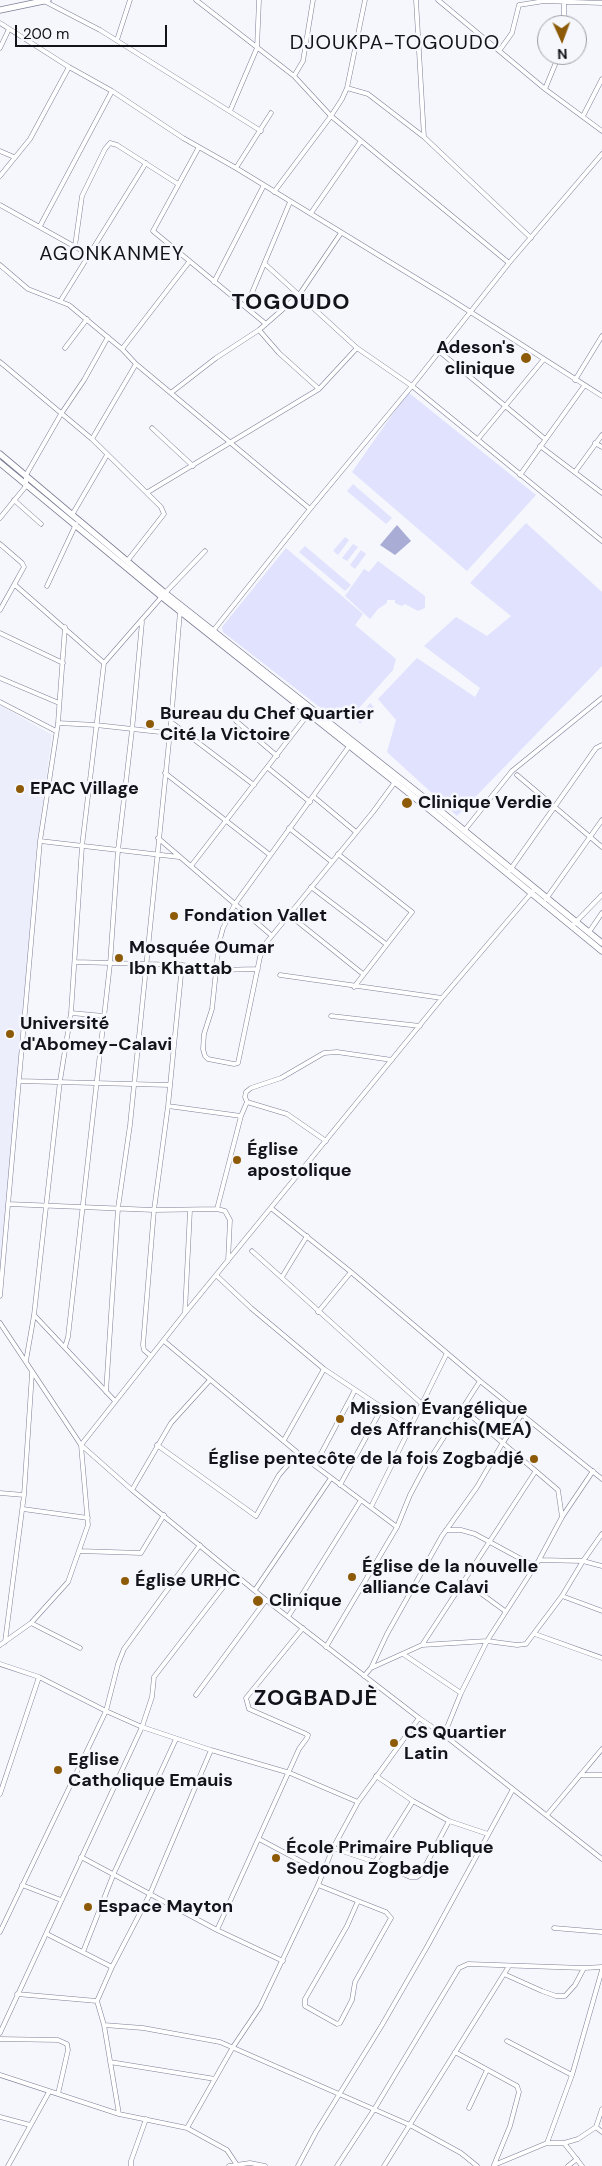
<!DOCTYPE html>
<meta charset="utf-8">
<style>
body{margin:0}
#map{position:relative;width:602px;height:2166px;overflow:hidden;background:#f6f7fc;font-family:"DM Sans",sans-serif}
canvas{display:block}
.north{position:absolute;left:537px;top:15px;width:50px;height:50px;box-sizing:border-box;background:#f6f7fc;border:1px solid #9b9ca2;border-radius:50%;rotate:178deg;font-size:14px;font-weight:700;line-height:20px;text-align:center;color:#12131b}
.north::after{content:'';display:block;margin:auto;width:18px;height:22px;background:#8d5b08;clip-path:polygon(50% 0,100% 100%,50% 72%,0 100%)}
.scale{position:absolute;left:15px;top:25px;width:152px;height:22px;box-sizing:border-box;border:2px solid #12131b;border-top:0;padding-left:6px;font-size:15px;line-height:18px;white-space:nowrap;color:#12131b;-webkit-text-stroke:4px #f6f7fc;paint-order:stroke}
</style>
<div id="map">
<canvas width="602" height="2166"></canvas>
<div class="north">N</div>
<div class="scale">200 m</div>
</div>
<script>
const c = document.querySelector('canvas').getContext('2d');
c.lineJoin = 'round';
function fillPath(path, color) {
  c.fillStyle = color;
  c.fill(path, 'evenodd');
}
function toPath(rows) {
  const path = new Path2D();
  for (const r of rows) {
    path.moveTo(r[0], r[1]);
    for (let i = 2; i < r.length; i += 2) path.lineTo(r[i], r[i + 1]);
  }
  return path;
}
function trace(path, color, width, dash) {
  c.strokeStyle = color;
  c.lineWidth = width;
  c.lineCap = dash ? 'butt' : 'round';
  c.setLineDash(dash || []);
  c.stroke(path);
}
function write(font, color, halo, rows, align = 'center') {
  c.font = font + ' "DM Sans",sans-serif';
  c.lineWidth = 5;
  c.setLineDash([]);
  c.textBaseline = 'middle';
  c.strokeStyle = halo;
  c.fillStyle = color;
  for (const [text, x, y, turn = 0] of rows) {
    c.save();
    c.translate(x, y);
    c.rotate((+turn || 0) * Math.PI / 180);
    c.textAlign = isNaN(turn) ? turn : align;
    if (halo) c.strokeText(text, 0, 0);
    c.fillText(text, 0, 0);
    c.restore();
  }
}
fillPath(toPath([
 [0,705,52,735,37,844,0,1283]
]), '#edeefc');
fillPath(toPath([
 [408,392,536,495,467,571,352,472],
 [353,484,392,518,386,524,347,491],
 [526,523,602,592,602,666,457,816,387,752,396,720,378,699,417,658,475,697,480,688,424,646,456,617,487,636,511,616,470,583],
 [345,537,349,540,338,555,333,551],
 [353,544,358,547,347,561,342,558],
 [305,546,351,585,345,591,299,552],
 [286,548,363,614,355,625,396,659,393,670,351,717,335,719,223,632,222,627],
 [361,550,366,554,355,569,350,565],
 [378,561,425,596,425,608,418,611,405,604,402,606,395,603,395,600,387,600,387,603,378,609,370,619,345,596,364,569,369,572],
 [370,703,374,707,360,724,357,719]
]), '#e0e2fe');
fillPath(toPath([
 [397,525,411,541,395,555,380,545]
]), '#a9add6');
const minor = toPath([
 [196,0,294,76,331,116,509,263],
 [416,0,424,137],
 [438,0,545,89,602,131],
 [44,1,100,30,261,131],
 [0,23,69,67,112,91,183,138,236,168,447,297,602,396],
 [564,25,564,1],
 [117,40,130,0],
 [0,48,9,29],
 [499,51,512,33,519,5,544,1,602,3],
 [294,76,303,61,313,0],
 [347,88,368,94,424,137,531,238],
 [545,89,559,55],
 [230,111,257,48,259,0],
 [583,116,602,79],
 [199,147,153,231,266,324],
 [0,151,14,157],
 [236,168,271,113],
 [0,176,30,139,69,67],
 [274,192,331,116,342,99,347,88,365,0],
 [0,205,88,254],
 [311,213,361,141],
 [40,226,112,91],
 [75,246,82,196,105,149,110,143,117,145,178,184],
 [265,264,357,348,412,386,602,541],
 [0,265,28,289,69,305,122,349,136,364,310,509],
 [214,282,264,185],
 [61,300,146,163],
 [246,307,290,202],
 [259,330,279,353,319,389],
 [65,348,87,319],
 [122,349,189,262],
 [440,352,545,439],
 [0,362,92,439,161,507,164,514,128,560],
 [575,380,602,336],
 [172,392,216,358,259,330,299,295,341,233],
 [152,428,193,466],
 [92,439,136,364],
 [478,439,544,359],
 [595,443,602,447],
 [540,446,602,493],
 [575,472,602,435],
 [520,475,584,386],
 [148,492,319,389,357,348],
 [14,500,41,524],
 [72,515,107,455],
 [0,518,26,486,26,475,61,414,84,380,108,337],
 [0,544,22,563,24,567,0,610],
 [15,585,104,663],
 [47,586,76,524],
 [213,631,310,509,412,386,509,263,602,154],
 [0,633,63,663],
 [0,678,59,703],
 [0,702,56,731],
 [236,721,277,756],
 [171,722,254,785],
 [58,723,96,725,169,733],
 [350,745,235,904,223,928,219,943,212,1009,204,1034,203,1049,205,1056,208,1059,234,1064,238,1063,260,957,266,943,373,812,395,782],
 [268,768,310,802],
 [165,773,270,855],
 [517,775,602,847],
 [314,797,356,832],
 [289,828,332,862],
 [464,831,512,771,602,698],
 [158,838,271,935],
 [40,841,179,857],
 [338,854,412,912,354,987],
 [191,866,309,713],
 [510,870,596,748,602,745],
 [311,887,386,944],
 [546,899,602,820],
 [288,914,363,974],
 [572,926,602,895],
 [589,932,602,913],
 [75,962,182,965,217,970,258,969],
 [280,975,442,998],
 [71,1013,104,1016],
 [331,1016,420,1026],
 [19,1081,170,1085],
 [247,1102,287,1114,326,1141],
 [168,1106,241,1116,217,1209],
 [241,1116,247,1102,245,1097,246,1092,251,1088,281,1078,324,1053,337,1052,392,1060],
 [8,1204,154,1210,217,1209,225,1211,230,1220,228,1261],
 [271,1208,351,1272,480,1381,602,1479],
 [252,1251,422,1404],
 [217,1276,251,1308,324,1369,411,1427],
 [282,1277,307,1236],
 [0,1296,40,841,58,723,65,627],
 [185,1312,190,1210],
 [318,1312,351,1272],
 [34,1315,115,1401],
 [0,1323,81,1445,132,1490,266,1600,419,1718,444,1735,602,1859],
 [164,1341,298,1453,397,1527],
 [65,1347,68,1337,110,964,118,850,132,730,142,622],
 [151,1356,144,1350,143,1345,154,1210,168,1106,182,965],
 [26,1361,34,1315,60,1081,71,1013,82,846,104,663,165,593,205,551],
 [106,1392,118,1208,130,1125,171,722,180,611],
 [463,1409,558,1490,562,1517],
 [284,1440,324,1369],
 [157,1445,256,1516,279,1475,298,1453],
 [315,1465,355,1390],
 [340,1485,382,1408],
 [132,1490,171,1423,210,1380],
 [0,1493,24,1495],
 [371,1507,447,1353],
 [23,1509,88,1518],
 [446,1530,461,1530,475,1534,534,1566],
 [79,1551,141,1553,164,1515],
 [539,1560,583,1561,602,1566],
 [464,1581,505,1611],
 [255,1590,331,1478],
 [562,1596,602,1611],
 [288,1617,361,1500],
 [31,1623,80,1648],
 [535,1634,602,1658],
 [5,1642,24,1495,32,1373],
 [0,1645,31,1623,68,1582,88,1525,81,1445,185,1313,442,998,533,891],
 [422,1645,535,1472],
 [326,1647,397,1527,410,1495,426,1465,480,1381],
 [403,1654,461,1693],
 [0,1664,39,1677,106,1711,142,1727,211,1750,290,1773,358,1802],
 [371,1668,387,1634,442,1536,477,1487,502,1444,522,1414],
 [364,1676,371,1668,422,1645,487,1641,517,1645,526,1644,562,1596,583,1561,602,1534],
 [196,1695,266,1600],
 [444,1735,461,1693,487,1641,539,1560,562,1517,593,1471],
 [580,1775,602,1775],
 [376,1776,413,1801,449,1821,488,1834],
 [0,1794,39,1677],
 [547,1815,602,1749],
 [259,1839,323,1873],
 [333,1848,375,1862,410,1877,417,1877,421,1874,449,1821],
 [81,1857,217,1930,283,1961],
 [375,1862,413,1801],
 [22,1885,61,1900],
 [318,1885,358,1901,386,1912,391,1918,355,1982,352,2000,340,2023,337,2024,305,2006,305,1999,347,1926,358,1901],
 [554,1928,602,1932],
 [217,1930,299,1749,307,1738,308,1735,304,1733,249,1709,246,1698,303,1628],
 [0,1932,106,1711,118,1664,124,1649,200,1545],
 [47,1934,112,1967],
 [83,1952,114,1873,176,1739],
 [504,1974,542,1991,556,1996,565,1996,575,1985,584,1968],
 [17,1994,97,2001],
 [104,2025,143,2028,220,2042,410,2125,461,2153,477,2166],
 [0,2033,142,1727,152,1697,154,1677,234,1573],
 [0,2039,58,2040,67,2044,68,2050,58,2094],
 [507,2041,572,2075,602,1970],
 [455,2052,517,2086,519,2092,510,2126,494,2165],
 [110,2062,215,2079],
 [0,2075,119,2114,187,2128,227,2150,237,2165],
 [469,2108,487,2070],
 [602,2109,596,2127,602,2132],
 [119,2114,104,2025,97,2001,112,1967,150,1894,211,1750],
 [0,2117,30,2125],
 [187,2128,233,2047,260,2007,318,1885,333,1848,358,1802,419,1718],
 [547,2143,572,2075],
 [494,2165,547,2143,564,2143],
 [8,2166,49,2092],
 [131,2166,131,2161,146,2119],
 [229,2166,250,2163,265,2166],
 [298,2166,316,2132,382,2025,428,1945,513,1789],
 [337,2166,375,2108,459,1968,468,1964,584,1968,602,1967],
 [384,2166,509,1966],
 [568,2166,577,2159],
 [582,2166,564,2143,578,2139,596,2127]
]);
const secondary = toPath([
 [0,10,48,0],
 [0,454,165,593,427,800,602,943],
 [0,463,162,597,424,805,602,951]
]);
trace(minor, '#7d7f96', 5);
trace(secondary, '#7d7f96', 7);
trace(minor, '#fff', 4);
trace(secondary, '#fff', 5.5);
for (const [x, y, r, color] of [
 [526,358,6,"#8d5b08"],
 [150,724,5,"#8d5b08"],
 [20,789,5,"#8d5b08"],
 [407,803,6,"#8d5b08"],
 [174,916,5,"#8d5b08"],
 [119,958,5,"#8d5b08"],
 [10,1034,5,"#8d5b08"],
 [237,1160,5,"#8d5b08"],
 [340,1419,5,"#8d5b08"],
 [534,1459,5,"#8d5b08"],
 [352,1577,5,"#8d5b08"],
 [125,1581,5,"#8d5b08"],
 [258,1601,6,"#8d5b08"],
 [394,1743,5,"#8d5b08"],
 [58,1770,5,"#8d5b08"],
 [276,1858,5,"#8d5b08"],
 [88,1907,5,"#8d5b08"]
]) {
  const dot = new Path2D();
  dot.arc(x, y, r, 0, 2 * Math.PI);
  c.fillStyle = color;
  c.fill(dot);
  trace(dot, '#f6f7fc', 2);
}
write('bold 18px', '#12131b', '#f6f7fc', [
 ["Adeson's",515,348,"right"],
 ["clinique",515,369,"right"],
 ["Bureau du Chef Quartier",160,714],
 ["Cité la Victoire",160,735],
 ["EPAC Village",30,789],
 ["Clinique Verdie",418,803],
 ["Fondation Vallet",184,916],
 ["Mosquée Oumar",129,948],
 ["Ibn Khattab",129,969],
 ["Université",20,1024],
 ["d'Abomey-Calavi",20,1045],
 ["Église",247,1150],
 ["apostolique",247,1171],
 ["Mission Évangélique",350,1409],
 ["des Affranchis(MEA)",350,1430],
 ["Église pentecôte de la fois Zogbadjé",524,1459,"right"],
 ["Église de la nouvelle",362,1567],
 ["alliance Calavi",362,1588],
 ["Église URHC",135,1581],
 ["Clinique",269,1601],
 ["CS Quartier",404,1733],
 ["Latin",404,1754],
 ["Eglise",68,1760],
 ["Catholique Emauis",68,1781],
 ["École Primaire Publique",286,1848],
 ["Sedonou Zogbadje",286,1869],
 ["Espace Mayton",98,1907]
], 'left');
c.letterSpacing = '1px';
write('20px', '#12131b', '#f6f7fc', [
 ["DJOUKPA-TOGOUDO",395,44],
 ["AGONKANMEY",112,255]
]);
c.letterSpacing = '0px';
c.letterSpacing = '1px';
write('bold 22px', '#12131b', '#f6f7fc', [
 ["TOGOUDO",291,303],
 ["ZOGBADJÈ",316,1699]
]);
c.letterSpacing = '0px';
</script>
